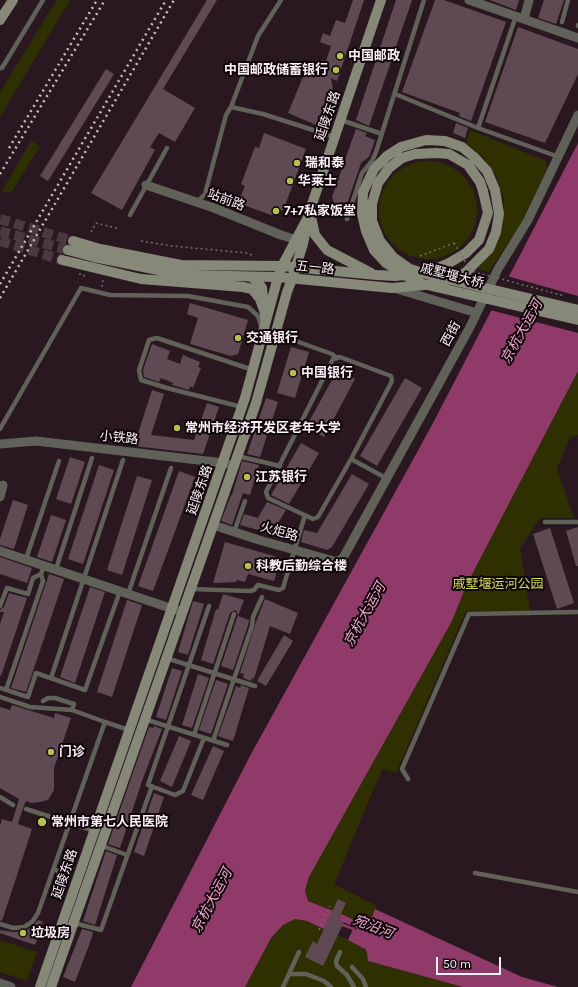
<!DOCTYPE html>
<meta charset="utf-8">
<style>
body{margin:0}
#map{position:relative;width:578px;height:987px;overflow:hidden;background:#2a1821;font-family:Karla,sans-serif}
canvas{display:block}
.scale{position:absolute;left:436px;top:957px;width:65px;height:18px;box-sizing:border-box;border:2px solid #fef1f7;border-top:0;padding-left:5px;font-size:12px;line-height:14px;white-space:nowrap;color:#fef1f7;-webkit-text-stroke:3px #0e0609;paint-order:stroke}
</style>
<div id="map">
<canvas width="578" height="987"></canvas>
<div class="scale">50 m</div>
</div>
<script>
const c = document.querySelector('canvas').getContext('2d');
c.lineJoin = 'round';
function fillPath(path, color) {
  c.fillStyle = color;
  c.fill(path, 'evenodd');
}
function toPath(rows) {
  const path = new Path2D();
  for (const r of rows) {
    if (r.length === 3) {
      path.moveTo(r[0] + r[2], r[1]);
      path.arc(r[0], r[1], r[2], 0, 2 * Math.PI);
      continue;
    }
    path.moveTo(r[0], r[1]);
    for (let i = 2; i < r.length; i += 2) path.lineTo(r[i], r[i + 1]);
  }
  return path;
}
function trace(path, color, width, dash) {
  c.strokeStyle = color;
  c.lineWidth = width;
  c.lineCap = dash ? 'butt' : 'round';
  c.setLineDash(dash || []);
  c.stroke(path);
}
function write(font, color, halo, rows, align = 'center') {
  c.font = font + ' Karla,"Noto Sans SC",sans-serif';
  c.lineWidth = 4;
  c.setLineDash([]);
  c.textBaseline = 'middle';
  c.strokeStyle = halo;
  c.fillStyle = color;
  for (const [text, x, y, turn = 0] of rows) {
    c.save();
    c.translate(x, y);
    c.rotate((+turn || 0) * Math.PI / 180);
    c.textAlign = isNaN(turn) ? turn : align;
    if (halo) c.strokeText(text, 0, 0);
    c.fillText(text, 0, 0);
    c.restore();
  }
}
fillPath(toPath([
 [57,0,70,0,0,117,0,92],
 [470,130,546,161,547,168,523,220,489,272,478,269,495,247,503,225,504,199,496,176,483,157,466,143],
 [31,141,40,146,11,193,2,191],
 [428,210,49],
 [578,371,578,435,570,437,557,469,574,518,540,518,520,548,530,611,466,611,396,773,382,769,334,884,377,906,372,917,366,922,359,922,308,901,305,890,309,877,452,621,466,586],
 [295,919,307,921,360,945,367,952,368,961,463,987,245,987,271,937,283,925],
 [0,940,37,952,27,981,0,972]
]), '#2e3000');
fillPath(toPath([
 [578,143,578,371,466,586,452,621,309,877,305,890,308,901,333,911,324,929,307,921,295,919,283,925,271,938,245,987,131,987,250,756,432,425],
 [375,909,522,977,558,987,463,987,368,961,367,953,365,949,348,940,353,929,356,930,357,928,338,920,341,914,359,922,366,922,372,917]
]), '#8f3a69');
fillPath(toPath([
 [507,276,578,296,578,333,490,310]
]), '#2a1821');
trace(toPath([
 [340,924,354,929]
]), '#8f3a69', 2.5);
fillPath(toPath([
 [207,0,217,0,163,89,195,108,175,142,159,133,150,147,155,150,122,210,91,193],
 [353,0,364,0,337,81,331,78,333,90,331,108,324,115,322,121,319,121,316,125,288,113,305,72,316,76,320,63,325,64,331,46,320,42,323,33,330,36,336,20,345,23],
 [396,0,412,0,369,126,356,120],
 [435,0,444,0,506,22,471,121,459,116,460,113,402,92],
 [490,0,519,0,516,10],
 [544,0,564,0,556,24,538,18],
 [518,27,578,49,578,74,545,143,485,122],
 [106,69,114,74,48,181,40,176],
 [456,123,468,128,465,138,453,133],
 [356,129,367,133,365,136,375,140,369,157,361,163,346,207,334,203,332,197],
 [264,133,306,149,286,203,283,210,277,214,271,215,238,203,245,186,241,184,255,147,259,148],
 [190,303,248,320,238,354,231,356,190,344,198,318,187,314],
 [152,344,170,351,167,359,180,364,183,355,200,362,198,367,201,368,193,388,190,386,189,390,172,385,173,383,161,378,159,382,144,377,143,370],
 [291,347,309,352,295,398,277,393],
 [338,369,355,379,324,437,306,427],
 [405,378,422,388,377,466,360,456],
 [152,390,164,394,151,435,194,440,207,403,219,407,203,454,134,446],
 [266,398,278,402,260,457,247,454],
 [301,443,319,453,289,504,271,495],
 [70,457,85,462,71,504,56,499],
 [242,461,259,465,250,495,243,493,232,525,221,521,231,495,232,495],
 [99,465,114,470,83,564,68,559],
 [179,471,195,477,153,591,138,586],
 [352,474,369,484,332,547,327,550,301,542,304,530,317,533],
 [137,476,152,480,122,575,107,570],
 [13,500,28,505,14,549,0,545,0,539],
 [267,502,286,510,278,523,297,528,294,540,240,525,244,514,258,518],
 [51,515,66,520,52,562,37,557],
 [578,527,578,566,576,566,566,531],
 [550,528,574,603,557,609,533,534],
 [225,542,281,558,274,581,248,574,245,582,237,580,236,582,213,583],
 [0,557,32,568,27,583,0,574],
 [49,574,64,579,26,692,11,688],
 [90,587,105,592,75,683,60,677],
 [9,593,27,598,1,676,0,675,0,624,4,612,0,612,0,610,4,607],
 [223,594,244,600,238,616,249,620,248,625,233,670,221,666,238,615,237,612,235,610,230,613,213,664,201,660,216,609,218,610],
 [265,599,298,613,290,634,270,626,254,679,252,678,251,681,243,678,244,674,240,673,256,622],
 [127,600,142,605,112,697,97,692],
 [193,601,204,604,188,655,178,652],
 [284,635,293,641,266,686,257,681],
 [172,668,182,671,166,720,156,717],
 [198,674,209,678,192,728,182,725],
 [216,680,228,684,211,734,199,730],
 [241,685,249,688,233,741,218,736,236,686,240,688],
 [12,705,54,718,55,713,71,718,54,768,54,790,48,800,40,802,31,803,26,801,23,808,18,824,32,829,2,921,0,920,0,826,2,819,12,822,19,799,0,788,0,707,10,710],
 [154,726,162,729,142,781,120,848,108,844,149,727,153,728],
 [179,736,191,741,172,787,160,781],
 [213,746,224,751,203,800,191,795],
 [154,793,164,797,144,856,134,852],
 [106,851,117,855,95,925,83,921],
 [338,899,346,903,338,920,344,922,323,966,305,957,313,941,317,944],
 [38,920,43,922,35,945,0,933,0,930,13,932,25,931,33,926],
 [82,929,93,932,92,937,75,982,63,977]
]), '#5f4a54');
trace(toPath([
 [0,219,73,241],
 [0,231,68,250],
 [0,241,62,260]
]), '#4a3941', 10, [10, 5]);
trace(toPath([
 [91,232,96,223,120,229],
 [141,241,172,246,247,253,254,256],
 [420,256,454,243],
 [80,273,80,275,86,276],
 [102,287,103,279],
 [319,930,330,906]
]), '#796971', 1.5, [2, 3]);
trace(toPath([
 [562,22,568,0],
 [578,26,578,25],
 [0,68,2,68,43,0],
 [395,94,478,128,559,157],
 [231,107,263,114,335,137],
 [341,120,382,134],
 [478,128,516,16],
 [197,202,205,194,226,115,231,107,258,36,281,0],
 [130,215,167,148],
 [347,219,362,173,372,161,376,152,424,0],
 [276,334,332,354,337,358],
 [340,357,391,376,392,381,351,459,318,517,313,519,268,498,266,492,333,359,340,357],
 [242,407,167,388,141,380,139,370,149,340,157,338,253,370],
 [0,429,81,288,110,295,188,296,248,307,258,316,262,329],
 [237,456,280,466],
 [351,459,386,478],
 [545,522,578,522],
 [234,532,245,501],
 [26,559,59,461],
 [56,569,92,458],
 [190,589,250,591,254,590,258,585,279,590,283,588,305,515],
 [128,594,171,468],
 [0,606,7,588,28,594,33,578,41,574,44,566],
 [166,658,255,686],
 [51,678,123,460],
 [0,688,28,697,36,673,85,690,120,591],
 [6,690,43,581,41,574],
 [0,697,30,707,72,710],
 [144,719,227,745],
 [105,722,129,730],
 [194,735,234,614],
 [204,738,183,791,175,795,148,785,209,606],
 [213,741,252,626,253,617,262,597],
 [408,779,402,769,469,614,578,612],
 [0,797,13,805],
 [26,809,95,831],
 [100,845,127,855],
 [54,869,58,871,59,874,57,882],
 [475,873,578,892],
 [74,923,101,930,152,786],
 [0,924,13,928,24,927,32,922,38,913,105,722,72,710,74,704,55,698,48,698,43,701],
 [340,952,336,961,337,966,347,975,354,987],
 [352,967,363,979,366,987],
 [289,974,299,952],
 [283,987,289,974,306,974,324,981,331,987]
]), '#606158', 4.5);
trace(toPath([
 [469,0,578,38],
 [524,19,529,0],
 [146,185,214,208,281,235,297,240],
 [397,289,477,313],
 [0,444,36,441,224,463,234,466],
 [0,497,3,485],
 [213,525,259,540,334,561,338,561,343,558,470,327,498,269,528,220,578,115],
 [0,551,179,611],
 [0,983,11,987]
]), '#606158', 9);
trace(toPath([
 [0,20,13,0],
 [310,212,315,235,327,250,371,273],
 [73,241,100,249,181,265,282,266,377,275,395,276,426,273,449,263,466,253,479,240,488,213,483,191],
 [68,250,94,257,183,275,278,277,392,288,436,284,465,273,489,249,496,232,499,214,495,190],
 [62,260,141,279,243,287,252,289,260,299,265,313,265,319],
 [251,277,257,281,262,288,264,306],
 [40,987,245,398,278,277,282,266,307,219,381,0],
 [51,987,256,403,287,292,292,279,303,244,306,229]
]), '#868878', 10);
trace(toPath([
 [9,148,97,0],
 [0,174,105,0],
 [0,284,166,0],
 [0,298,174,0]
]), '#cbbdc3', 2.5, [2, 4]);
trace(toPath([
 [454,243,471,271,565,296]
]), '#796971', 1.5, [2, 3]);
trace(toPath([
 [495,190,487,171,474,157,462,147,445,141,426,140,401,147,387,156,374,169,363,192,362,214,366,231,374,250,386,263,408,277,423,284,578,320],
 [483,191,480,182,468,165,449,154,436,153,415,154,402,158,389,168,378,183,372,204,372,221,380,241,393,257,410,269,430,275,578,310]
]), '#868878', 10);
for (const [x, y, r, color] of [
 [340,56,4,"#bac045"],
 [336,70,4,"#bac045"],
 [297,163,4,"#bac045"],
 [290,181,4,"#bac045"],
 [276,211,4,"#bac045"],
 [238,338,4,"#bac045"],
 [293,373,4,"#bac045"],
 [177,428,4,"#bac045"],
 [247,477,4,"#bac045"],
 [248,566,4,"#bac045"],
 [51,752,4,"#bac045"],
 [42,822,5,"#bac045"],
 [23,933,4,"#bac045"]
]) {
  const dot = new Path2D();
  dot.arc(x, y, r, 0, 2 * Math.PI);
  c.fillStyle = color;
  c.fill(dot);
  trace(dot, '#0e0609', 1.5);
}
write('bold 13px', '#fef1f7', '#0e0609', [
 ["中国邮政",348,56],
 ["中国邮政储蓄银行",328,70,"right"],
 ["瑞和泰",305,163],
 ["华莱士",298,181],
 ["7+7私家饭堂",284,211],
 ["交通银行",246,338],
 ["中国银行",301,373],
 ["常州市经济开发区老年大学",185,428],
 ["江苏银行",255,477],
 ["科教后勤综合楼",256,566],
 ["门诊",59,752],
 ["常州市第七人民医院",51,822],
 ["垃圾房",31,933]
], 'left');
write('13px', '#fef1f7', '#0e0609', [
 ["延陵东路",328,116,-71],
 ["站前路",226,200,21],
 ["五一路",315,268,6],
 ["戚墅堰大桥",452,276,15],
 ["西街",451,334,-61],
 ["小铁路",119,438,6],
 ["延陵东路",200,490,-71],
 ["火炬路",279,532,16],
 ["延陵东路",65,874,-71]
]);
write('13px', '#d7de55', '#0e0609', [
 ["戚墅堰运河公园",498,584]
]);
write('italic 14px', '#f3abcf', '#0e0609', [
 ["京杭大运河",522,332,-61],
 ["京杭大运河",365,615,-61],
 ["京杭大运河",212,901,-62],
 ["宛沿河",373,927,21]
]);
</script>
